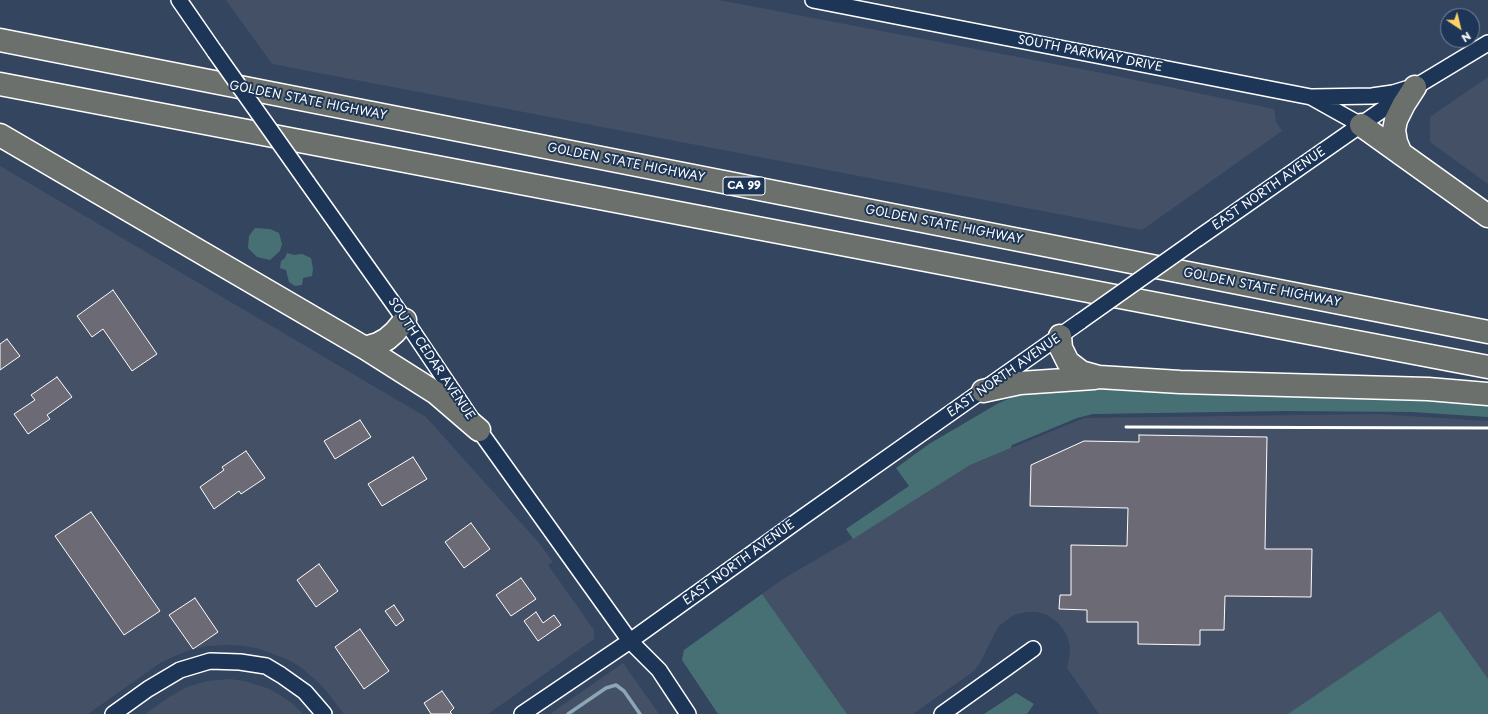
<!DOCTYPE html>
<style>
body{margin:0}
#map{position:relative;width:1488px;height:714px;overflow:hidden;background:#344560;font-family:"Playpen Sans",sans-serif}
canvas{display:block}
.north{position:absolute;left:1440px;top:8px;width:40px;height:40px;box-sizing:border-box;background:#1d3557;border:1px solid #77869a;border-radius:50%;rotate:145deg;font-size:11px;font-weight:700;line-height:16px;text-align:center;color:#fff}
.north::after{content:'';display:block;margin:auto;width:14px;height:18px;background:#ffd166;clip-path:polygon(50% 0,100% 100%,50% 72%,0 100%)}
</style>
<div id="map">
<canvas width="1488" height="714"></canvas>
<div class="north">N</div>
</div>
<script>
const c = document.querySelector('canvas').getContext('2d');
c.lineJoin = 'round';
function fillPath(path, color) {
  c.fillStyle = color;
  c.fill(path, 'evenodd');
}
function toPath(rows) {
  const path = new Path2D();
  for (const r of rows) {
    path.moveTo(r[0], r[1]);
    for (let i = 2; i < r.length; i += 2) path.lineTo(r[i], r[i + 1]);
  }
  return path;
}
function trace(path, color, width, dash) {
  c.strokeStyle = color;
  c.lineWidth = width;
  c.lineCap = dash ? 'butt' : 'round';
  c.setLineDash(dash || []);
  c.stroke(path);
}
function write(font, color, halo, rows, align = 'center') {
  c.font = font + ' "Playpen Sans",sans-serif';
  c.lineWidth = 4;
  c.setLineDash([]);
  c.textBaseline = 'middle';
  c.strokeStyle = halo;
  c.fillStyle = color;
  for (const [text, x, y, turn = 0] of rows) {
    c.save();
    c.translate(x, y);
    c.rotate((+turn || 0) * Math.PI / 180);
    c.textAlign = isNaN(turn) ? turn : align;
    if (halo) c.strokeText(text, 0, 0);
    c.fillText(text, 0, 0);
    c.restore();
  }
}
fillPath(toPath([
 [226,0,719,0,1102,73,1274,109,1276,122,1282,131,1142,230,272,64],
 [1488,77,1488,184,1430,142,1430,117],
 [0,166,426,417,539,543,553,562,548,565,594,630,594,639,488,714,344,714,323,687,303,669,291,661,260,649,244,646,226,645,207,646,190,650,175,656,160,663,88,714,0,714],
 [1377,414,1488,421,1488,714,1099,714,1067,668,1069,659,1070,648,1068,638,1063,629,1056,621,1047,615,1037,612,1027,612,1014,615,999,626,996,631,980,663,974,671,913,714,847,714,762,594,783,579,872,527,970,465,1084,418],
 [623,663,659,714,550,714],
 [230,679,244,681,270,689,292,703,303,714,145,714,169,697,187,687,207,681]
]), '#445066');
fillPath(toPath([
 [255,228,270,229,279,233,282,244,280,251,270,260,257,257,248,248,249,236],
 [287,253,294,255,302,254,311,258,313,269,312,276,303,278,302,285,295,286,289,282,286,270,280,268,281,261,285,258],
 [1076,388,1412,396,1488,401,1488,417,1412,412,1285,411,1093,414,1077,418,1012,445,1011,448,970,465,853,539,846,529,909,486,896,468,929,444,997,404,1019,394],
 [762,594,847,714,718,714,682,660,684,650],
 [1440,611,1488,679,1488,714,1288,714],
 [1016,693,1034,704,1027,714,984,714]
]), '#477075');
trace(toPath([
 [568,714,606,688,616,685,624,691,640,714]
]), '#8ba6b4', 3.5);
const building = toPath([
 [113,290,157,354,132,371,103,329,92,337,77,316,113,290],
 [7,339,20,356,0,370,0,344,7,339],
 [57,377,72,397,47,415,50,419,28,434,14,414,35,400,31,395,57,377],
 [360,420,371,437,335,459,324,441,360,420],
 [1139,435,1267,437,1265,549,1312,549,1311,597,1225,596,1224,630,1200,630,1200,645,1138,644,1138,622,1087,622,1087,610,1059,609,1060,595,1071,595,1071,545,1127,546,1128,508,1030,506,1031,465,1084,441,1139,442,1139,435],
 [246,451,265,478,241,494,239,491,214,509,200,487,224,470,222,467,246,451],
 [413,457,427,479,382,506,368,484,413,457],
 [91,512,160,611,124,635,55,536,91,512],
 [471,523,490,549,464,568,445,542,471,523],
 [319,564,338,591,316,607,297,580,319,564],
 [521,578,536,599,511,616,496,595,521,578],
 [195,598,218,632,193,649,169,615,195,598],
 [394,605,404,620,396,626,385,611,394,605],
 [536,612,543,623,554,615,561,625,538,641,524,621,536,612],
 [360,629,389,671,364,689,335,647,360,629],
 [442,691,454,708,450,712,452,714,431,714,424,703,442,691]
]);
fillPath(building, '#6b6a75');
trace(building, '#fff', 1);
const minor = toPath([
 [179,0,215,52],
 [813,0,1311,97,1361,125],
 [1313,97,1372,96,1393,93,1406,89],
 [307,182,405,320,479,430,630,641,659,670,688,714],
 [1197,239,1415,87,1488,43],
 [113,714,148,689,180,670,210,661,240,662,266,666,281,675,305,692,324,714],
 [522,714,630,641,803,517,1081,321],
 [942,714,1033,649]
]);
const highway = toPath([
 [0,40,1488,332],
 [0,84,1488,367],
 [1361,125,1488,216],
 [0,135,365,348,436,393,479,430],
 [1401,154,1396,142,1394,130,1396,120,1404,104,1415,87],
 [1060,336,1061,348,1068,362,1081,372,1099,377,1180,382,1428,389,1488,394],
 [365,348,378,344,387,339,395,332,405,320],
 [983,391,1020,383,1094,378]
]);
trace(minor, '#fff', 18);
trace(highway, '#fff', 25);
trace(minor, '#1d3557', 15);
trace(highway, '#6c706d', 22);
trace(toPath([
 [1126,427,1488,428]
]), '#fff', 3);
const minorBridge = toPath([
 [215,52,307,182],
 [1081,321,1197,239]
]);
trace(minorBridge, '#fff', 18, []);
trace(minorBridge, '#1d3557', 15);
for (const [x, y, w] of [
 [744,186,42]
]) {
  const box = new Path2D();
  box.roundRect(x - w / 2, y - 9, w, 18, 3);
  c.fillStyle = '#1d3557';
  c.fill(box);
  trace(box, '#fff', 1);
}
write('bold 11px', '#fff', null, [
 ["CA 99",744,186]
]);
write('12px', '#fff', '#1d3557', [
 ["SOUTH PARKWAY DRIVE",1090,54,11],
 ["GOLDEN STATE HIGHWAY",308,101,11],
 ["GOLDEN STATE HIGHWAY",626,163,11],
 ["EAST NORTH AVENUE",1269,189,-35],
 ["GOLDEN STATE HIGHWAY",944,225,11],
 ["GOLDEN STATE HIGHWAY",1262,288,11],
 ["SOUTH CEDAR AVENUE",431,359,56],
 ["EAST NORTH AVENUE",1004,376,-35],
 ["EAST NORTH AVENUE",739,563,-36]
]);
</script>
